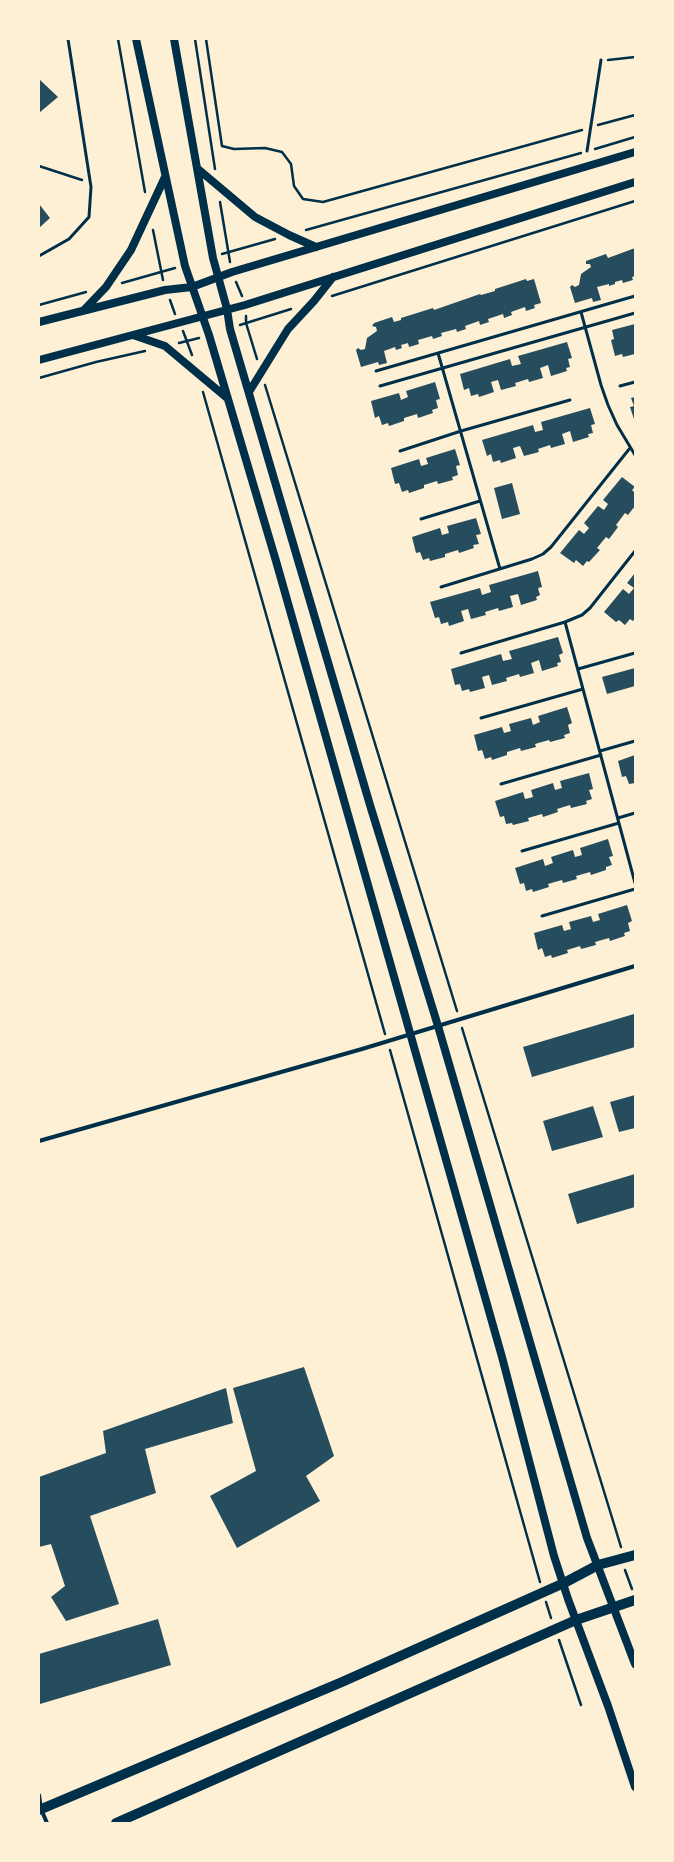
<!DOCTYPE html>
<style>
body{margin:0}
#map{position:relative;width:674px;height:1862px;overflow:hidden;background:#fdf0d5;font-family:"Space Grotesk",sans-serif}
canvas{display:block}
.frame{position:absolute;inset:0;border:40px solid #fdf0d5;pointer-events:none}
</style>
<div id="map">
<canvas width="674" height="1862"></canvas>
<div class="frame"></div>
</div>
<script>
const c = document.querySelector('canvas').getContext('2d');
c.lineJoin = 'round';
function fillPath(path, color) {
  c.fillStyle = color;
  c.fill(path, 'evenodd');
}
function toPath(rows) {
  const path = new Path2D();
  for (const r of rows) {
    path.moveTo(r[0], r[1]);
    for (let i = 2; i < r.length; i += 2) path.lineTo(r[i], r[i + 1]);
  }
  return path;
}
function trace(path, color, width, dash) {
  c.strokeStyle = color;
  c.lineWidth = width;
  c.lineCap = dash ? 'butt' : 'round';
  c.setLineDash(dash || []);
  c.stroke(path);
}
fillPath(toPath([
 [39,79,58,97,39,113],
 [39,204,50,218,39,228],
 [635,248,635,276,632,277,633,280,623,283,622,280,615,282,615,284,609,286,609,284,597,287,601,300,593,302,592,298,575,303,570,287,572,285,575,287,579,285,581,274,591,267,590,264,586,264,586,261,606,254,608,258],
 [526,279,527,281,534,279,541,303,534,305,535,308,526,311,525,307,511,312,512,315,504,318,503,314,488,319,489,322,480,325,479,321,465,326,466,329,457,332,456,329,441,333,442,336,433,339,432,336,418,340,419,344,409,347,408,343,401,345,402,348,396,350,395,347,384,351,387,363,379,365,378,362,361,367,356,350,358,348,361,350,365,349,367,338,377,331,376,327,372,326,374,323,392,317,394,322,401,320,401,318,433,308,434,310,480,294,481,295,495,291,495,289],
 [635,324,635,354,623,357,622,354,615,356,611,340,614,339,612,330],
 [567,342,572,358,568,359,570,367,566,368,567,371,551,376,548,365,540,368,543,378,529,382,528,379,515,383,516,386,501,390,498,380,491,382,494,392,479,397,478,394,471,396,469,388,464,390,460,374,510,359,512,366,521,364,518,356],
 [435,382,440,399,436,400,438,408,432,410,433,413,418,418,417,414,404,418,404,421,389,426,388,423,382,425,379,416,375,418,371,401,399,393,401,400,408,397,406,391],
 [635,397,635,422,630,407,634,406,631,398],
 [590,408,595,424,591,425,593,433,588,434,589,437,573,442,570,431,562,434,565,444,551,448,550,445,538,449,539,452,524,456,520,446,513,448,516,458,501,463,500,460,493,462,491,454,487,456,482,440,533,425,535,432,543,430,541,422],
 [455,449,460,465,456,466,458,475,452,477,453,480,438,484,437,481,424,485,424,488,409,493,408,490,402,492,399,483,395,484,391,468,419,459,421,466,428,464,426,458],
 [622,477,635,487,632,490,635,493,635,506,628,515,625,513,616,525,618,527,609,539,606,537,597,548,600,550,589,562,587,561,583,566,576,560,574,563,560,553,579,530,584,534,589,528,584,523,598,506,604,510,608,504,603,500],
 [512,483,520,514,502,519,494,488],
 [476,518,481,534,476,535,479,544,473,545,474,548,459,553,458,550,445,554,445,557,430,561,429,558,423,560,420,552,416,553,412,537,440,528,442,535,449,533,447,526],
 [538,571,542,587,538,588,540,595,536,597,537,600,521,605,518,594,510,596,513,607,499,611,498,608,485,612,486,615,471,619,468,609,461,611,464,621,449,626,448,622,441,624,439,617,435,618,430,602,480,588,482,595,491,592,489,585],
 [635,573,635,618,633,621,630,619,625,625,619,620,616,622,604,612,623,589,629,594,634,588,627,583],
 [558,637,563,653,559,655,561,662,557,663,558,666,542,671,539,660,531,663,534,673,520,677,519,674,506,678,507,681,492,685,489,675,482,677,485,688,470,692,469,689,462,691,460,684,455,685,451,669,501,654,503,661,512,659,509,651],
 [635,668,635,686,607,694,602,677],
 [567,707,572,723,568,725,570,733,564,735,565,738,550,742,549,740,535,744,536,747,521,751,520,748,507,752,507,755,492,760,491,757,485,759,482,750,478,751,474,735,502,727,504,733,511,731,509,724,531,718,533,725,540,722,538,716],
 [635,755,635,783,629,784,626,776,622,777,618,761],
 [589,773,593,789,589,790,592,799,586,801,587,804,571,808,570,805,557,809,558,812,543,817,542,814,528,818,529,821,513,825,512,823,506,824,504,816,500,817,495,801,523,792,525,799,533,797,531,790,553,783,555,790,562,788,560,781],
 [608,839,613,856,609,857,612,865,606,867,606,870,591,875,590,872,576,876,577,879,563,883,562,880,548,884,549,887,533,892,532,889,526,891,524,883,520,884,515,868,543,859,545,866,553,863,551,857,573,850,575,857,582,855,580,848],
 [627,905,632,921,628,923,630,931,624,933,625,936,610,941,609,938,595,942,596,945,581,949,580,946,567,950,568,953,552,958,551,955,545,957,542,948,538,950,534,933,562,925,564,931,571,929,569,922,591,916,593,922,600,920,598,914],
 [634,1014,635,1047,532,1077,523,1047],
 [635,1095,635,1128,619,1132,610,1102],
 [593,1106,603,1137,552,1151,543,1121],
 [635,1174,635,1207,577,1224,568,1194],
 [304,1367,334,1456,306,1476,320,1501,237,1548,210,1496,256,1471,233,1388],
 [226,1388,233,1423,145,1449,156,1493,90,1516,119,1604,66,1621,51,1597,65,1586,51,1544,39,1547,39,1477,106,1453,103,1431],
 [158,1619,171,1665,40,1704,39,1654]
]), '#264d5e');
trace(toPath([
 [118,39,145,192],
 [195,39,215,169],
 [206,39,222,146,234,149,265,148,282,152,291,164,294,186,303,199,323,202,582,130],
 [608,60,635,57],
 [598,125,635,115],
 [595,149,635,137],
 [39,166,82,180],
 [220,202,230,262],
 [153,230,163,280],
 [306,230,581,153],
 [222,254,275,239],
 [236,282,242,296],
 [122,283,175,268],
 [332,296,635,201],
 [170,300,175,314],
 [39,305,86,292],
 [246,316,246,323,257,359],
 [240,325,291,309],
 [183,331,192,355],
 [179,343,199,338],
 [39,378,96,362,145,351],
 [265,385,457,1011],
 [203,392,385,1034],
 [462,1028,621,1547],
 [390,1050,540,1582],
 [625,1570,632,1589],
 [546,1602,551,1618],
 [559,1640,581,1705]
]), '#003049', 2.5);
trace(toPath([
 [587,151,601,60],
 [39,256,69,239,89,217,91,187,68,39],
 [581,312,601,385,608,405,617,425,635,455],
 [438,353,500,569],
 [376,371,635,296],
 [380,386,635,313],
 [620,386,635,382],
 [400,451,461,431,570,400],
 [421,519,480,501],
 [441,587,532,559,543,554,551,547,630,448],
 [565,622,635,883],
 [461,653,565,622,582,615,590,608,635,551],
 [578,669,635,653],
 [481,718,583,689],
 [600,751,635,741],
 [501,784,601,755],
 [618,818,635,813],
 [522,851,619,823],
 [542,916,635,889]
]), '#003049', 3);
trace(toPath([
 [39,1141,362,1049,635,966],
 [39,1795,41,1809,47,1823]
]), '#003049', 4);
trace(toPath([
 [136,39,185,266,209,335,276,561,502,1357,554,1556,568,1599,608,1706,635,1787],
 [174,39,213,258,227,309,230,329,370,805,438,1026,587,1538,635,1664],
 [198,169,255,217,289,235,316,247],
 [84,310,106,287,131,250,165,177],
 [39,322,165,290,192,287,232,272,635,152],
 [133,335,165,346,227,398],
 [39,360,245,305,635,182],
 [249,392,288,329,314,301,333,277]
]), '#003049', 8);
trace(toPath([
 [39,1810,342,1682,564,1583,598,1565,635,1555],
 [116,1823,576,1620,635,1600]
]), '#003049', 10);
</script>
